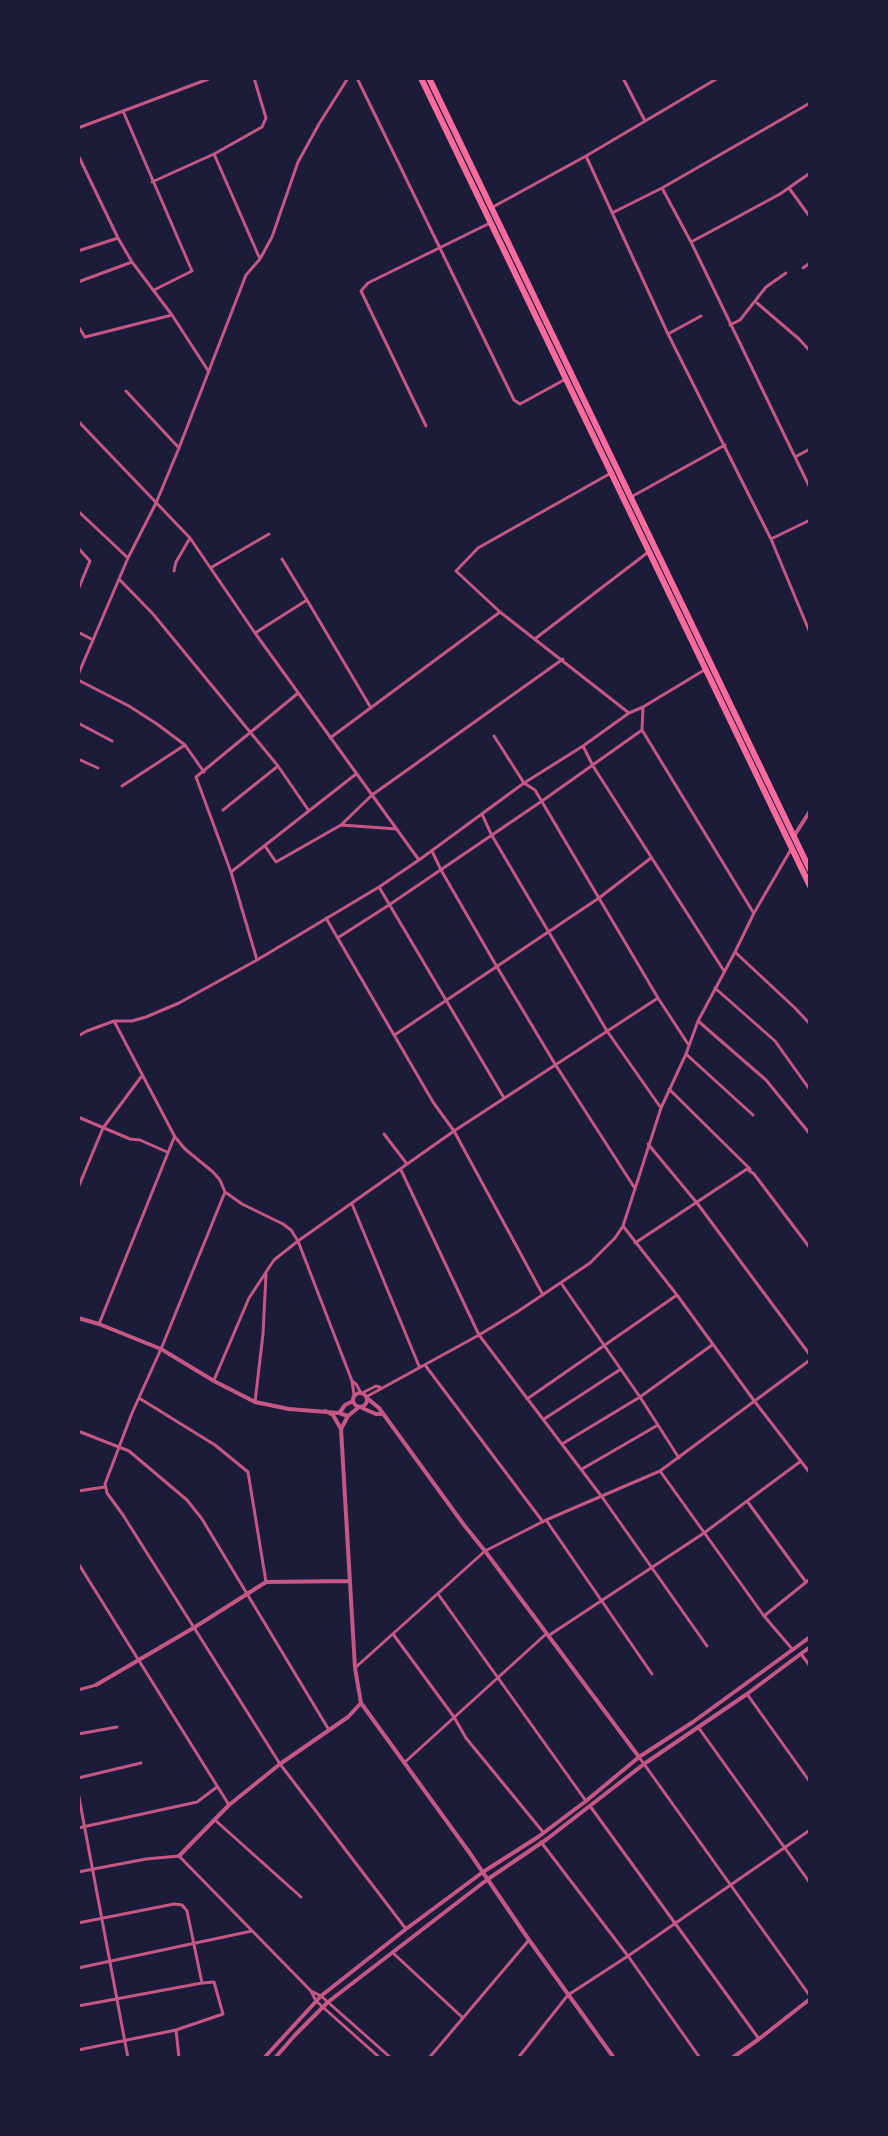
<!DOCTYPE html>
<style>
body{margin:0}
#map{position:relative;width:888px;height:2136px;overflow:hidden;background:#1b1b3a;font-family:Commissioner,sans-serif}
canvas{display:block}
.frame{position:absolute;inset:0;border:80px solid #1b1b3a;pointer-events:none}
</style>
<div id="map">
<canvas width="888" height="2136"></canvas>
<div class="frame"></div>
</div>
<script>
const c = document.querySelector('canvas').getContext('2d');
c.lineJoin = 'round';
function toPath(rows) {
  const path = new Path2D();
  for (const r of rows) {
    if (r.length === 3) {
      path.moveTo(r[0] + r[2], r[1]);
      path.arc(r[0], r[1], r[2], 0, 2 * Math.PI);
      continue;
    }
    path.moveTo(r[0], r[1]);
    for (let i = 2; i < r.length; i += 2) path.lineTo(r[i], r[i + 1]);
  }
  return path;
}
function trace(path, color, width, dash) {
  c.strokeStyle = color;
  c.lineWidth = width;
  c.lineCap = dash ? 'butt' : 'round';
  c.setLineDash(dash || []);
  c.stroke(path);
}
trace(toPath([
 [357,78,514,400,520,404,564,380],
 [623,78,645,121],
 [123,111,192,271,154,290],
 [78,128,211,78],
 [214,154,260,259],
 [78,155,118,238,132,262,172,315,209,372],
 [586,156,668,334,771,539,810,633],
 [152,182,214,154,262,127,266,118,254,78],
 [662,188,691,242,810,488],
 [789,188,810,217],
 [491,208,586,156,718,78],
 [612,213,662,188,810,103],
 [693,241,780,194,810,173],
 [78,251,118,238],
 [803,268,810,263],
 [78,282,132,262],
 [757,303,799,339,810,351],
 [730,325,740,320,766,287,786,273],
 [78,326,85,337,172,315],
 [668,334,701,316],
 [126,391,179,448],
 [78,421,190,538,255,633,419,860,524,783,583,746,629,713,643,707,706,669],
 [426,426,361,291,368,283,490,223],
 [795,457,810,449],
 [611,473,478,548,456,571,500,612,629,713],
 [631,497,725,445],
 [78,511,128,558],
 [771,539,810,520],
 [78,548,90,561,78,590],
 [282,559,307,600],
 [212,567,269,534],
 [174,571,176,562,190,538],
 [120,580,153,614,278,766,309,811],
 [78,632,93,640],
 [255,633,307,600,371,708],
 [536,638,647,553],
 [78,675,128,558,156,503,179,448,246,275,260,259,272,237,298,162,319,124,348,78],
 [78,680,129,706,157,724,185,745,204,772],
 [643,707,642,730,753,912],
 [78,723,112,741],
 [494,736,524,783,535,790,658,998,688,1044],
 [330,738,500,612],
 [583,746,593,766,724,971],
 [78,759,98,768],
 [122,786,185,745],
 [223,810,278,766],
 [482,814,491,834,607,1031,661,1108],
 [341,825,397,829],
 [265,846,276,862,341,825,372,795,563,659],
 [432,851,441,870,497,967,555,1064,634,1187],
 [231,872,356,774],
 [379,887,504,1098],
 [326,918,433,1102,454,1131,543,1295],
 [339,937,389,905,542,801,642,730],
 [735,952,795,1008,810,1024],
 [257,960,231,872,196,777,297,694],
 [715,988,775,1041,810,1090],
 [114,1021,175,1137,185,1149,213,1172,220,1180,225,1192,242,1204,283,1224,291,1230,298,1241,352,1381,354,1395],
 [698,1021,766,1080,810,1134],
 [396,1034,599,898,651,858],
 [78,1036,87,1031,114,1021,132,1021,146,1017,179,1003,257,960,379,887,419,860],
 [686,1054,753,1115],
 [669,1089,750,1169],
 [78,1117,130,1139,140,1140,167,1152],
 [384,1134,407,1164],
 [648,1144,697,1203,810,1355],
 [401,1170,479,1335,602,1497,707,1646],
 [78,1188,103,1128,141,1077],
 [225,1192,161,1349,132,1413,105,1484,107,1493,123,1515,280,1764,406,1929],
 [352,1204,419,1366],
 [623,1226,677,1295,755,1402,810,1473],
 [635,1243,747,1169,754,1174,810,1248],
 [561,1283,640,1397,679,1458],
 [99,1324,174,1138],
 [425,1365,543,1522],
 [214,1380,249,1298,274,1260,298,1241,454,1131,658,998],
 [352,1381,356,1384,361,1393],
 [362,1393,376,1386,380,1387],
 [366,1397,479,1335,517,1312,590,1263,615,1238,623,1226,661,1108,686,1054,698,1021,735,952,754,913,790,851],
 [139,1398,215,1445,248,1472,266,1582],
 [527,1399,677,1295],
 [255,1402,263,1334,266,1274],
 [544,1419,621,1369],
 [78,1431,129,1451,187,1500,202,1519,329,1730],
 [562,1444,640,1397,712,1345],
 [582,1469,658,1425],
 [660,1471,764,1616,793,1650],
 [78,1491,105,1487],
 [747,1501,806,1582],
 [546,1520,652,1674],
 [78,1563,229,1805],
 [438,1594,586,1801],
 [764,1616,810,1579],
 [393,1634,454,1717,466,1738,543,1832],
 [548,1636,704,1533,801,1461],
 [801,1654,810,1666],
 [356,1667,485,1551,546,1520,660,1471,810,1360],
 [78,1690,96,1685],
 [747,1694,810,1782],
 [698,1727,810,1883],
 [78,1734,117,1727],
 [639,1757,810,1996],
 [405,1762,546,1634],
 [78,1778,141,1763],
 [78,1792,128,2058],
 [590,1806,759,2039],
 [215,1820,301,1897],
 [78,1828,197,1802,217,1787],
 [541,1842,628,1956,700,2058],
 [78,1872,146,1859,179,1856,311,1991,316,2001,380,2058],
 [78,1923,174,1904,182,1905,187,1911,202,1983,214,1982,223,2014,176,2030,78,2050],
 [393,1953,463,2018],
 [78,1968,252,1931],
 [311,1991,321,1996,391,2058],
 [78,2006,202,1983],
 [176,2030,179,2058],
 [429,2058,529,1940],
 [518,2058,568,1995,628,1956,810,1830]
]), '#c65784', 3);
trace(toPath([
 [794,836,810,811],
 [78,1318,99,1324,161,1349,214,1381,255,1402,289,1409,339,1413,348,1416],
 [360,1400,7],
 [367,1398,379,1408,464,1525,485,1551,639,1757],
 [362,1408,376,1414,383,1414],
 [340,1412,345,1405,353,1401],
 [341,1429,348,1416,359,1407],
 [96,1685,195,1627,266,1582,349,1581],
 [361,1703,469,1852,529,1940,614,2058],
 [179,1856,229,1805,280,1764,348,1717,361,1703,355,1668,341,1429,333,1415,325,1411],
 [264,2058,321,1996,406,1929,483,1872,538,1837,586,1801,639,1757,693,1722,810,1637],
 [275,2058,295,2035,328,2002,488,1879,547,1839,644,1764,747,1694,810,1647],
 [732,2058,759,2039,810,1999]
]), '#c65784', 4);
trace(toPath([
 [421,78,810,886],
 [429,78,810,870]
]), '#ff6b9d', 6);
</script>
